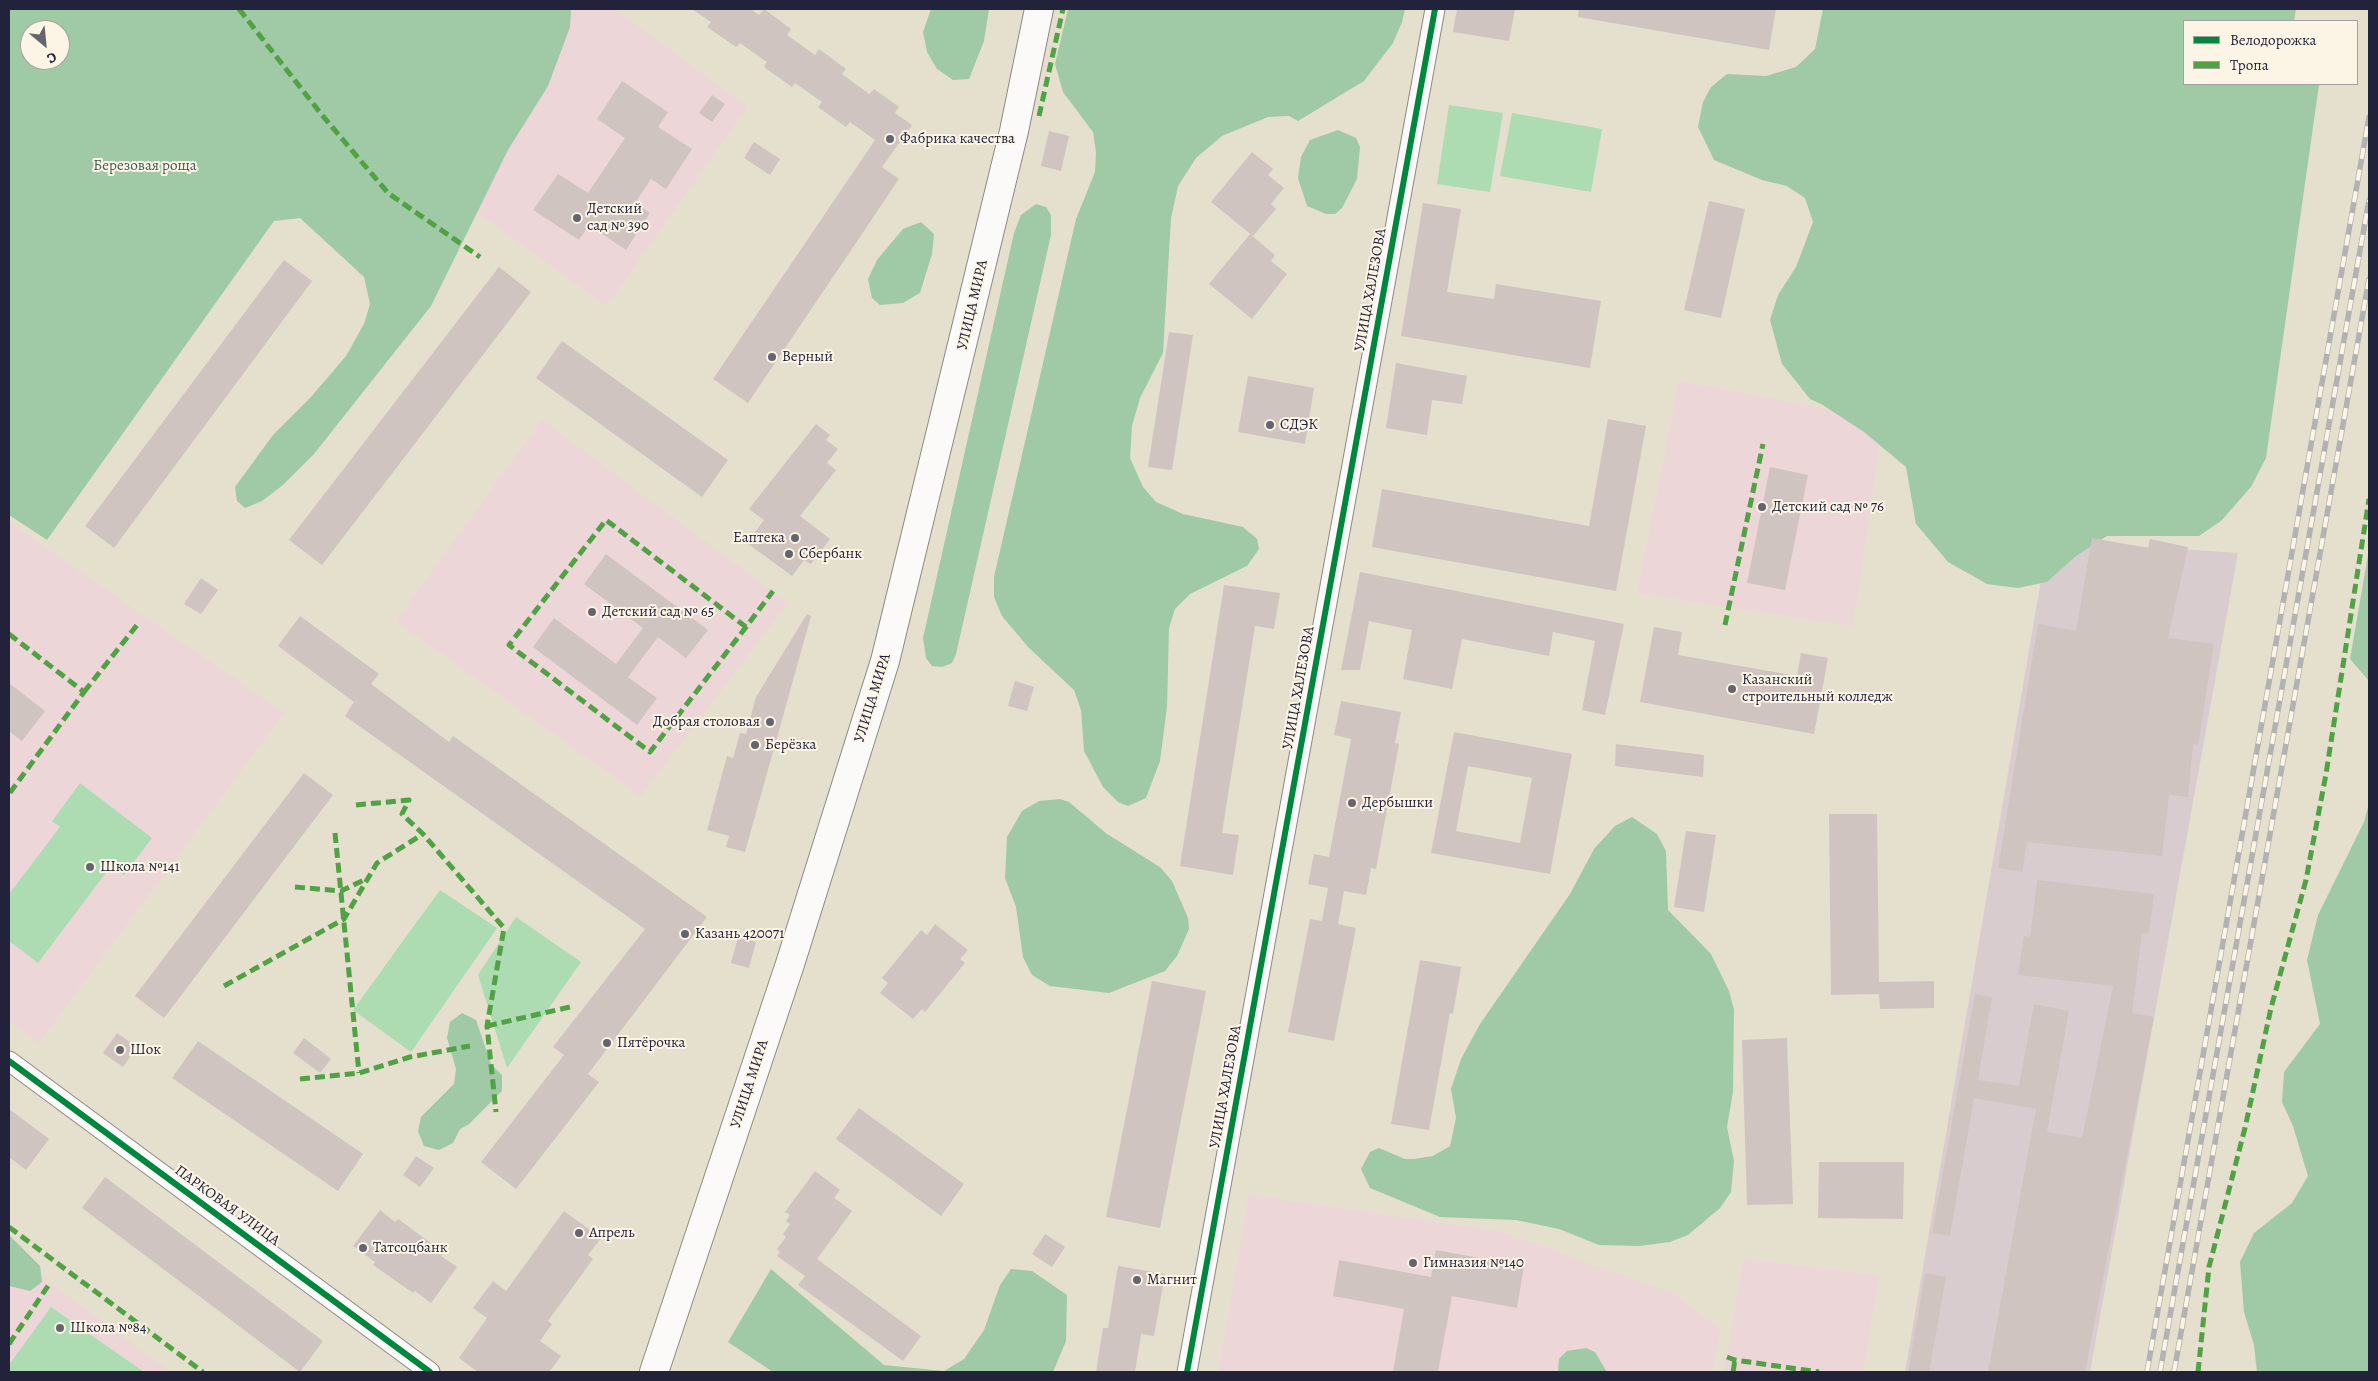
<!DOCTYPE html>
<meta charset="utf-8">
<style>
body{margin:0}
#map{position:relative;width:2378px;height:1381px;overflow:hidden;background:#e5dfce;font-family:Alegreya,serif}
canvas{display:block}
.frame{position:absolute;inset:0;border:10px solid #22223b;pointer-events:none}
.legend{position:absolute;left:2183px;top:20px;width:175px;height:65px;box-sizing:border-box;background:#fcf5e5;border:1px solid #a5a1a1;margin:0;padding:6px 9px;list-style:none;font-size:15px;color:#22223b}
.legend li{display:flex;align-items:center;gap:10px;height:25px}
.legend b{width:25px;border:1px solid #a5a1a1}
.north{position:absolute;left:20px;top:20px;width:50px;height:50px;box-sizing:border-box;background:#fcf5e5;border:1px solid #a5a1a1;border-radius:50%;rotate:152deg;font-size:14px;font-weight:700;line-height:20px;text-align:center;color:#22223b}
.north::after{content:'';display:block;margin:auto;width:18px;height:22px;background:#66646e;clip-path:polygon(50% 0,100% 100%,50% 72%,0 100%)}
</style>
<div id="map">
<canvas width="2378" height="1381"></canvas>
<div class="frame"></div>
<ul class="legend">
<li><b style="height:6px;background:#00873e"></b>Велодорожка</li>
<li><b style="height:6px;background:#50a245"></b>Тропа</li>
</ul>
<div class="north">С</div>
</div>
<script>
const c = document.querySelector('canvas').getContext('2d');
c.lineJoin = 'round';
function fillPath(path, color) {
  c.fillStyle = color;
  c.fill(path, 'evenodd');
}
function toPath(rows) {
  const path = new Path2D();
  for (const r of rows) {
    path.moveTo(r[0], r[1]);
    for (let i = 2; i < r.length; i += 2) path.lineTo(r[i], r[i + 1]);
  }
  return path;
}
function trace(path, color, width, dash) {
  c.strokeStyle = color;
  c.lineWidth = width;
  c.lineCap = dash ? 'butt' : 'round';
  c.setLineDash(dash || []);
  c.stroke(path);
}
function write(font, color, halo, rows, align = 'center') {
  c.font = font + ' Alegreya,serif';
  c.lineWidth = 4;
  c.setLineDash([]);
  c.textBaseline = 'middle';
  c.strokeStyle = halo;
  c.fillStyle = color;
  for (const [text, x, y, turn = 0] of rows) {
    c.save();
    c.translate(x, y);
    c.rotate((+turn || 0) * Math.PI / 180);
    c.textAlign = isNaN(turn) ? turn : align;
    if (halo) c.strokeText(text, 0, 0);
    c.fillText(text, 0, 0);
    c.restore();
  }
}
fillPath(toPath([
 [452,9,615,9,747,107,607,306,364,131],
 [1679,381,1883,420,1853,626,1637,593],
 [542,420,788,603,641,796,396,621],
 [9,522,284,713,39,1043,9,1020],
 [1249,1195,1503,1232,1674,1294,1721,1330,1712,1372,1219,1372],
 [9,1253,50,1283,171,1372,9,1372],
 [1744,1259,1879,1276,1863,1372,1724,1372]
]), '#edd6d7');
fillPath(toPath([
 [2048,540,2238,553,2090,1372,1905,1372]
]), '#d9ccce');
fillPath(toPath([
 [1449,105,1503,113,1490,192,1437,184],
 [1512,113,1602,129,1591,192,1500,176],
 [80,783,152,838,124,875,111,866,38,963,9,941,9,894,60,827,52,821],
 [440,890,497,928,411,1052,353,1010],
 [516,917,581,962,507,1068,478,975],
 [51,1307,144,1372,9,1372,9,1365]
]), '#addbb2');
fillPath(toPath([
 [9,9,571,9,570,27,548,86,508,150,431,306,314,454,283,485,262,501,245,508,237,501,235,487,273,435,311,397,346,356,364,324,370,304,364,277,300,218,274,221,47,540,9,515],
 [30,30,60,30,60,60,30,60],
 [931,9,989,9,984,41,969,79,953,80,937,69,927,52,923,32],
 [1068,9,1405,9,1402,22,1393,43,1364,81,1298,121,1289,116,1268,117,1222,136,1196,158,1178,186,1171,218,1163,353,1140,398,1132,426,1130,458,1143,487,1156,502,1183,514,1243,527,1257,539,1259,549,1247,566,1190,594,1175,609,1169,628,1167,707,1160,761,1146,798,1128,806,1118,802,1103,787,1084,751,1081,710,1074,690,1028,647,1002,616,994,597,994,577,1076,219,1095,172,1096,152,1093,132,1063,92,1055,64],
 [1823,9,2296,9,2294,21,2184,21,2184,84,2319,85,2266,458,2251,487,2221,521,2199,536,2107,536,2076,556,2047,582,2018,588,1987,584,1948,562,1916,524,1906,467,1864,432,1823,405,1810,399,1782,364,1770,320,1778,295,1796,267,1813,222,1805,198,1787,186,1762,180,1714,160,1698,127,1703,102,1711,87,1727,74,1766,76,1796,67,1815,49],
 [1338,130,1356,138,1360,147,1357,179,1342,208,1335,214,1326,214,1307,206,1298,178,1301,157,1310,140],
 [1036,204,1046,207,1051,215,1051,235,956,654,952,663,942,667,932,666,926,658,923,638,1014,233,1021,215],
 [921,222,934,234,932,254,920,293,903,303,880,305,872,298,868,279,877,260,903,229],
 [2369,549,2369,681,2350,659],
 [1060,799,1069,802,1107,834,1160,867,1172,881,1188,918,1189,929,1177,956,1165,971,1109,993,1050,986,1032,975,1023,957,1016,907,1005,878,1007,837,1022,811,1039,801],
 [2369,803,2369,1372,2257,1372,2254,1345,2244,1312,2240,1262,2254,1233,2292,1203,2308,1176,2293,1126,2282,1102,2284,1072,2320,1024,2307,960,2318,915,2364,822],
 [1632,817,1657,834,1666,851,1668,910,1711,954,1729,991,1734,1010,1733,1092,1727,1127,1734,1161,1731,1192,1720,1208,1688,1235,1670,1242,1639,1246,1599,1245,1559,1229,1516,1220,1440,1217,1370,1188,1361,1169,1370,1152,1379,1148,1405,1159,1414,1159,1433,1156,1450,1146,1456,1118,1451,1089,1461,1059,1480,1024,1570,894,1594,849,1615,826],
 [462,1013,476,1020,491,1064,502,1075,502,1091,469,1124,460,1129,453,1143,439,1150,424,1146,418,1131,421,1117,454,1084,456,1069,447,1038,450,1022],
 [9,1235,40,1266,42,1282,30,1291,9,1286],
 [771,1269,884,1365,944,1371,964,1359,984,1330,1000,1285,1011,1269,1032,1271,1067,1295,1066,1341,1053,1372,773,1372,728,1342],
 [1586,1348,1595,1352,1607,1372,1558,1372,1559,1359,1567,1351]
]), '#a0caa5');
fillPath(toPath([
 [692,9,751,9,759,15,764,9,791,29,787,35,815,55,819,49,846,69,842,74,869,94,874,89,899,107,895,113,912,125,882,167,899,179,748,403,713,379,875,140,850,122,846,127,818,107,822,102,795,83,792,87,764,67,767,62,740,43,736,47,707,27,711,22],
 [1457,9,1515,9,1509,41,1453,32],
 [1579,9,1776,9,1769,50,1578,17],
 [622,81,668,112,658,127,692,149,666,189,651,179,635,203,650,213,626,250,589,225,579,240,533,210,558,174,588,193,625,138,597,119],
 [712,95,725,104,712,122,699,113],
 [1049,131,1069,136,1061,171,1041,166],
 [754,142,780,159,770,175,744,158],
 [1252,152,1273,169,1268,175,1284,188,1271,204,1276,209,1253,236,1211,202],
 [1709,201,1745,209,1721,318,1684,310],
 [1423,203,1461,209,1447,292,1494,299,1496,284,1601,301,1590,368,1401,336],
 [1250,234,1275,255,1271,261,1287,274,1252,319,1209,284],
 [284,260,312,281,114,548,85,526],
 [499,267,531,292,322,565,289,540],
 [1169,332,1193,335,1172,470,1148,467],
 [562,341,728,460,702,497,536,378],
 [1396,363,1467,376,1462,404,1432,400,1427,435,1386,428],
 [1248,376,1314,388,1305,444,1238,432],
 [1608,419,1646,426,1616,591,1372,547,1382,489,1589,526],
 [816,424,830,435,826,440,838,449,827,463,836,470,800,516,830,539,811,564,804,560,792,576,747,543,764,520,749,509],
 [1770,467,1808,475,1785,590,1747,583],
 [2092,538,2148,548,2150,539,2188,547,2168,638,2214,644,2198,745,2193,744,2188,797,2169,795,2162,856,2027,842,2022,872,1998,868,2038,624,2076,631],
 [606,554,708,630,686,658,658,637,628,677,657,698,637,725,533,647,554,618,616,664,643,628,584,584],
 [1360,572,1624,624,1605,715,1582,710,1595,641,1553,632,1549,656,1462,639,1452,689,1403,679,1412,630,1369,621,1360,670,1341,670],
 [201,578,218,590,201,614,184,604],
 [1224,585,1280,593,1274,629,1255,626,1222,833,1239,835,1233,875,1180,866],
 [807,614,811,616,745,852,726,847,729,836,707,830,727,756,733,758,740,733,746,734,756,697],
 [300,616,379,674,371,684,449,742,453,736,707,917,588,1074,599,1082,516,1189,481,1162,564,1055,553,1047,645,929,345,716,354,702,278,646],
 [1654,627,1682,632,1678,655,1797,676,1801,653,1828,658,1814,734,1640,702],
 [1015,681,1034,687,1027,711,1008,706],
 [9,683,45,711,22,741,9,731],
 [1341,701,1401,712,1395,743,1399,744,1376,869,1371,868,1366,895,1344,891,1338,924,1356,928,1334,1041,1288,1032,1310,919,1322,921,1328,888,1308,884,1314,854,1329,857,1351,739,1334,735],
 [1454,732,1572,754,1550,874,1431,853],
 [1468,766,1532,778,1520,843,1456,831],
 [1616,744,1704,755,1703,777,1615,766],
 [304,773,333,795,164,1018,135,996],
 [1829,814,1877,814,1879,982,1934,981,1934,1008,1880,1009,1879,994,1831,995],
 [1686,831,1716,835,1704,912,1674,907],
 [2037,880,2154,894,2149,934,2142,933,2132,1013,2154,1017,2085,1372,1988,1372,2036,1109,1974,1098,1950,1236,1932,1233,1975,994,1992,997,1978,1080,2019,1086,2034,1004,2069,1011,2047,1132,2082,1138,2113,986,2018,975,2024,936,2030,937],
 [935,924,968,950,960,959,965,963,925,1012,922,1009,913,1019,880,993,888,983,882,978,921,930,927,935],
 [738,937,756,942,749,968,731,963],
 [1420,960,1461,967,1453,1014,1450,1013,1429,1130,1391,1124],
 [1152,981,1206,991,1160,1228,1106,1217],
 [117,1033,137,1047,123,1067,103,1053],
 [304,1038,331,1059,320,1073,293,1053],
 [1787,1038,1793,1204,1747,1205,1742,1040],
 [198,1041,363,1154,338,1191,172,1078],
 [859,1108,964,1184,941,1216,836,1139],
 [9,1109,49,1139,26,1170,9,1157],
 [416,1156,434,1168,420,1187,403,1175],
 [1819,1162,1904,1162,1903,1219,1818,1218],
 [815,1171,840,1190,834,1198,852,1211,817,1259,921,1336,903,1361,798,1285,805,1276,777,1256,780,1252,777,1249,786,1237,783,1234,790,1224,786,1221,790,1215,785,1212],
 [105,1177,323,1341,300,1372,82,1208],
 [380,1210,395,1222,398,1219,443,1252,441,1256,457,1267,431,1303,415,1291,413,1293,373,1265,375,1262,353,1246],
 [564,1211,601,1238,588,1255,593,1259,548,1321,552,1324,540,1341,561,1356,549,1372,478,1372,459,1358,487,1318,473,1308,493,1281,506,1291],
 [1045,1234,1065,1247,1052,1267,1032,1254],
 [1436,1250,1524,1266,1517,1308,1452,1296,1438,1372,1393,1372,1404,1309,1333,1296,1339,1260,1431,1277],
 [1118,1266,1165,1274,1154,1336,1141,1334,1135,1372,1096,1372,1103,1328,1108,1328],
 [1925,1273,1946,1277,1929,1372,1908,1372]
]), '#d0c4c0');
const minor = toPath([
 [9,1061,430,1372],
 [1187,1372,1435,9]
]);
const primary = toPath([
 [654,1372,790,964,885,661,1014,131,1039,9]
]);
trace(minor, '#8d8a85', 21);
trace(primary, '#8d8a85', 30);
trace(minor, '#fbfaf8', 19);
trace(primary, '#fbfaf8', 28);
const rail = toPath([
 [2147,1372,2369,117],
 [2160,1372,2369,200],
 [2174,1372,2369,279]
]);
trace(rail, '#b3b2b3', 5.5);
trace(rail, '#fcf5e5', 4, [11]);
trace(toPath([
 [239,9,322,115,388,193,480,257],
 [1039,116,1063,9],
 [1725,625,1763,444],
 [746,627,606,520,509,645,650,752,746,627,773,591],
 [9,634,84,692,9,794],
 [84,692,137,625],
 [356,805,409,800,402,814,423,834,504,928,487,1026,496,1112],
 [335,833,359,1073],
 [295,887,341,891,368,878],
 [224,986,344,919,377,863,423,834],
 [487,1026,570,1007],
 [300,1079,359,1073,410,1057,470,1046],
 [9,1227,203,1372],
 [9,1344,50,1283],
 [1727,1357,1735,1360,1819,1372],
 [1733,1372,1735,1360],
 [2198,1372,2209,1267,2245,1128,2271,1008,2306,880,2326,774,2369,499]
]), '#50a245', 5, [10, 5]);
trace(toPath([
 [9,1061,430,1372],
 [1187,1372,1435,9]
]), '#00873e', 6);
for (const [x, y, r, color] of [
 [890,139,5,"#66646e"],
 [577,218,5,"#66646e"],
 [772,357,5,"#66646e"],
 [1270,425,5,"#66646e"],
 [1762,507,5,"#66646e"],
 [795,538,5,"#66646e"],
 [789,554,5,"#66646e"],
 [592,612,5,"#66646e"],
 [1732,689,5,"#66646e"],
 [770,722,5,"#66646e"],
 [755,745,5,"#66646e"],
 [1352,803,5,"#66646e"],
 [90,867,5,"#66646e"],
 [685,934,5,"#66646e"],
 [607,1043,5,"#66646e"],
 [120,1050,5,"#66646e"],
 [579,1233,5,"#66646e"],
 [363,1248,5,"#66646e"],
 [1413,1263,5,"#66646e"],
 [1137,1280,5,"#66646e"],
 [60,1328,5,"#66646e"]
]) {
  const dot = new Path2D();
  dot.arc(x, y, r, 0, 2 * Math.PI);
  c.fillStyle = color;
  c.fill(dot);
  trace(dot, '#fcf5e5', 2);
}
write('15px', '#22223b', '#fcf5e5', [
 ["Фабрика качества",900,139],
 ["Детский",587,209],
 ["сад № 390",587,226],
 ["Верный",782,357],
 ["СДЭК",1280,425],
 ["Детский сад № 76",1772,507],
 ["Еаптека",785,538,"right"],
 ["Сбербанк",799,554],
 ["Детский сад № 65",602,612],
 ["Казанский",1742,680],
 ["строительный колледж",1742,697],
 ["Добрая столовая",760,722,"right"],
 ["Берёзка",765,745],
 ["Дербышки",1362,803],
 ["Школа №141",100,867],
 ["Казань 420071",695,934],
 ["Пятёрочка",617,1043],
 ["Шок",130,1050],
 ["Апрель",589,1233],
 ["Татсоцбанк",373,1248],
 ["Гимназия №140",1423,1263],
 ["Магнит",1147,1280],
 ["Школа №84",70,1328]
], 'left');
write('15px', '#3e5858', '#fcf5e5', [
 ["Березовая роща",145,166]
]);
write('15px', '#22223b', '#fcf5e5', [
 ["УЛИЦА ХАЛЕЗОВА",1371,290,-80],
 ["УЛИЦА МИРА",973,305,-77],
 ["УЛИЦА ХАЛЕЗОВА",1299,688,-80],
 ["УЛИЦА МИРА",873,698,-73],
 ["УЛИЦА МИРА",750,1084,-72],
 ["УЛИЦА ХАЛЕЗОВА",1226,1087,-80],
 ["ПАРКОВАЯ УЛИЦА",227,1206,36]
]);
</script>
